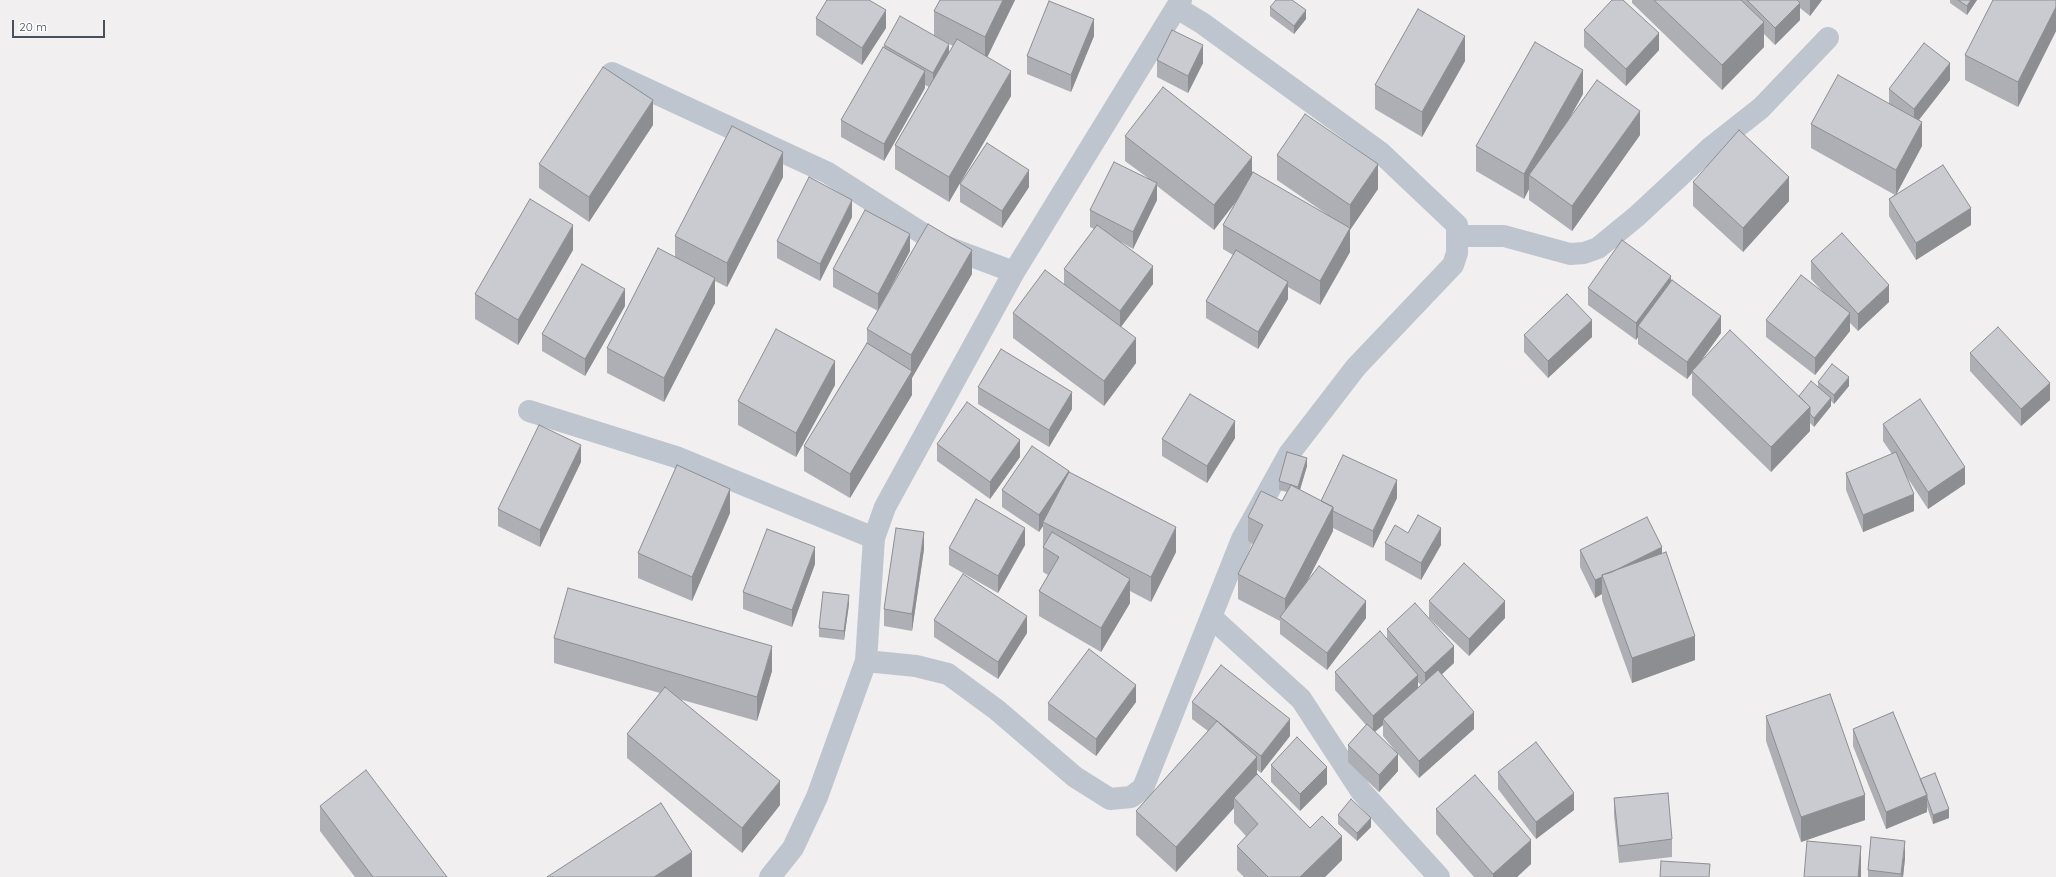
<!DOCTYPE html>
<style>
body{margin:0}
#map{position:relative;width:2056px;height:877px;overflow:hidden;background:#f1efef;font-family:Quicksand,sans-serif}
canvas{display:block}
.scale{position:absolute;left:12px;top:20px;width:93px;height:18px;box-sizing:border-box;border:2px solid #48505c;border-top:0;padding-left:5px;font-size:12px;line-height:14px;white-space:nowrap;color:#48505c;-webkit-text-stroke:3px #fff;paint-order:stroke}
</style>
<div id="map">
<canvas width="2056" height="877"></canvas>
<div class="scale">20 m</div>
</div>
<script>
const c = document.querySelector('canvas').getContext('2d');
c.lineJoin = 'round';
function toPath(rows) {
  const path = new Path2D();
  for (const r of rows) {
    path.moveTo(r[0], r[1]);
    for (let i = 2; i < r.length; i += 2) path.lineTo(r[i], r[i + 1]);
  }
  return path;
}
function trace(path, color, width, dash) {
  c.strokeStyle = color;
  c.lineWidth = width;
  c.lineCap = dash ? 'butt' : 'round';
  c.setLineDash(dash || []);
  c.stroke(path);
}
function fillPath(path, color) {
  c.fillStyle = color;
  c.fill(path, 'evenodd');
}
trace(toPath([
 [612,73,828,173,939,244,1014,272],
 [1458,236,1504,236,1570,254,1584,253,1598,248,1637,216,1709,149,1761,108,1828,38],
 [529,411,676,457,874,538],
 [1211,617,1301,699,1361,791,1439,877],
 [866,661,916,666,948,674,997,710,1075,777,1110,799,1131,797,1143,788,1242,539,1289,454,1356,367,1453,265,1457,253,1457,225,1381,153,1202,23,1177,8],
 [770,877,793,848,817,797,866,661,874,538,885,507,1014,272,1181,0]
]), '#bec5ce', 22);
fillPath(toPath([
 [940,0,1015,0,987,57,1011,96,949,202,895,169,895,145,929,87,925,85,925,88,884,161,841,137,841,120,884,48,884,45,934,36,934,11],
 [937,37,953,46,949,53],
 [1632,0,1822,0,1810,16,1800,8,1800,20,1775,45,1764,34,1764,47,1722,90,1632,3],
 [1950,0,1977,0,1967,15,1950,3],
 [2056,0,2056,31,2018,107,1965,80,1965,55],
 [1270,7,1306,19,1294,34,1270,16],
 [816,18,886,28,862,65,816,35],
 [1584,30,1659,50,1626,86,1584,47],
 [1094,36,1071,92,1027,74,1027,56],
 [1157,60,1203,63,1188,93,1157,77],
 [1465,61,1422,137,1375,109,1375,85],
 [1950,80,1919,120,1922,146,1896,194,1971,225,1916,260,1889,216,1889,199,1895,195,1811,148,1811,124,1889,103,1889,89],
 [1583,94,1568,121,1640,135,1572,231,1529,200,1529,189,1524,199,1476,171,1476,146],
 [653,125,589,222,539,188,539,164],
 [1125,136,1252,174,1328,215,1277,180,1277,155,1378,189,1350,230,1350,252,1320,305,1288,287,1288,299,1258,349,1206,318,1206,301,1233,255,1223,249,1223,225,1237,200,1214,230,1157,186,1157,200,1133,249,1121,242,1153,284,1121,327,1136,363,1104,406,1013,338,1013,313,1064,284,1064,269,1094,229,1090,227,1090,210,1148,178,1125,161],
 [783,177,727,287,715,281,715,303,664,402,607,373,607,348,675,257,675,236],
 [1693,182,1789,201,1743,252,1693,206],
 [960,184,1029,187,1002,228,960,202],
 [852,217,820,281,777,258,777,241],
 [573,250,518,345,475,319,475,294],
 [910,251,889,291,972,274,912,378,912,395,850,498,804,471,804,446,867,343,867,329,878,311,833,287,833,269],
 [1811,261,1889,302,1858,331,1850,323,1850,331,1815,375,1766,337,1766,320,1822,291,1811,279],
 [1671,282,1721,333,1700,362,1799,396,1818,387,1818,382,1849,386,1834,404,1831,401,1831,406,1814,427,1810,423,1810,431,1771,472,1692,395,1692,373,1687,379,1638,344,1638,337,1636,340,1588,305,1588,288],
 [625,306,585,376,542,351,542,334],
 [1524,335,1592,337,1548,378,1524,352],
 [1970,353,2050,400,2021,426,1970,371],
 [835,385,796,457,738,425,738,401],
 [978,387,1072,409,1049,447,978,404],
 [1883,424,1965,484,1928,509,1905,474,1914,511,1863,532,1846,490,1846,473,1892,454,1883,441],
 [1235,438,1207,483,1162,456,1162,439],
 [937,444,1020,457,990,499,937,461],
 [581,462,540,547,498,526,498,509],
 [1307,466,1300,490,1321,501,1397,498,1373,548,1333,528,1333,531,1307,582,1366,618,1327,670,1280,634,1280,621,1238,599,1238,574,1253,544,1248,541,1248,517,1282,501,1287,492,1279,490,1279,481],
 [1069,472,1176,552,1151,602,1130,591,1130,603,1101,652,1039,616,1039,591,1048,575,1043,572,1043,526,1039,532,1002,507,1002,490],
 [730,513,692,601,638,578,638,553],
 [1408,533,1441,545,1421,580,1385,560,1385,543],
 [1025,545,998,593,949,565,949,548],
 [924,549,912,631,884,626,884,609],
 [1580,550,1662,554,1695,660,1632,683,1602,600,1602,594,1595,598,1580,567],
 [815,564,792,627,743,609,743,592],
 [1429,601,1505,618,1469,656,1429,618],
 [849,604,844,640,819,637,819,628],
 [934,620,1027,633,998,679,934,637],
 [1387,629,1454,663,1442,674,1474,729,1419,778,1398,754,1398,771,1379,792,1348,762,1348,745,1366,725,1335,690,1335,672,1387,639],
 [1418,682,1421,685,1418,687],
 [1383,725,1383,736,1397,753,1375,732],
 [554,638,772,671,757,721,679,699,780,805,742,853,627,758,627,734,660,693,554,663],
 [1136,702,1096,756,1048,720,1048,703],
 [1192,702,1290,736,1261,773,1257,770,1257,775,1342,860,1325,877,1244,877,1237,870,1237,846,1246,836,1234,823,1234,808,1176,872,1136,835,1136,811,1208,731,1192,719],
 [1766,716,1865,820,1801,842,1766,741],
 [1853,729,1920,779,1949,818,1933,824,1927,807,1927,812,1886,829,1853,746],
 [1271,765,1327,784,1300,811,1271,782],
 [1498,772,1574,810,1536,839,1498,789],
 [1614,798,1672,839,1672,857,1619,863,1614,815],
 [320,806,447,877,355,877,320,831],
 [1436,809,1531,864,1517,877,1474,877,1436,834],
 [1338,815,1371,827,1357,841,1338,824],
 [1905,858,1903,877,1868,877,1868,870]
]), '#adafb4');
fillPath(toPath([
 [1003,0,1015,0,985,62,985,37],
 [1810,0,1822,0,1810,16],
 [1971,0,1977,0,1967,15,1967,6],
 [1800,3,1800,20,1775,45,1775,28],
 [2056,7,2056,31,2018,107,2018,82],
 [886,10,886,28,862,65,862,48],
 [1306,10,1306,19,1294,34,1294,26],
 [1094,19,1094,36,1071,92,1071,75],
 [1764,22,1764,47,1722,90,1722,65],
 [1659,33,1659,50,1626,86,1626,69],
 [1465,36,1465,61,1422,137,1422,112],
 [949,44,949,61,933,90,933,73],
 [1203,45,1203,63,1188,93,1188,76],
 [1950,63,1950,80,1914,126,1914,109],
 [1583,70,1583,94,1535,179,1529,175,1529,189,1524,199,1524,174],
 [925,71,925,88,884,161,884,144],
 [1011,71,1011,96,949,202,949,177],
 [653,100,653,125,589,222,589,197],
 [1640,111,1640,135,1572,231,1572,206],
 [1922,122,1922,146,1896,195,1896,170],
 [783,152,783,177,727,287,727,263],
 [1252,157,1252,181,1214,230,1214,205],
 [1378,164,1378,189,1350,230,1350,252,1320,305,1320,281,1350,228,1350,205],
 [1029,170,1029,187,1002,228,1002,211],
 [1789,177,1789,201,1743,252,1743,228],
 [1157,183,1157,200,1133,249,1133,232],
 [852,200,852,217,820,281,820,264],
 [1971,208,1971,225,1916,260,1916,243],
 [573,225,573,250,518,345,518,320],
 [910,234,910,251,878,311,878,294],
 [972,250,972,274,912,378,912,395,850,498,850,474,911,372,911,355],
 [1153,266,1153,284,1120,328,1120,311],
 [1671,276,1671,293,1638,326,1638,337,1636,340,1636,323],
 [715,278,715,303,664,402,664,378],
 [1288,282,1288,299,1258,349,1258,332],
 [1889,285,1889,302,1858,331,1858,314],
 [625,289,625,306,585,376,585,359],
 [1850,313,1850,331,1815,375,1815,358],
 [1721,316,1721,333,1693,372,1692,371,1692,373,1687,379,1687,362],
 [1592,320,1592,337,1548,378,1548,361],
 [1136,338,1136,363,1104,406,1104,381],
 [835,361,835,385,796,457,796,433],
 [1849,377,1849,386,1834,404,1834,395],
 [2050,383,2050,400,2021,426,2021,409],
 [1072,392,1072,409,1049,447,1049,430],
 [1831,398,1831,406,1814,427,1814,418],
 [1810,407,1810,431,1771,472,1771,447],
 [1235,421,1235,438,1207,483,1207,466],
 [1020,440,1020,457,990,499,990,482],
 [581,445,581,462,540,547,540,530],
 [1307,458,1307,466,1298,496,1298,487],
 [1965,467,1965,484,1928,509,1928,492],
 [1069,471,1069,488,1043,522,1043,526,1039,532,1039,515],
 [1397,480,1397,498,1373,548,1373,531],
 [730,489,730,513,692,601,692,577],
 [1914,494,1914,511,1863,532,1863,515],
 [1333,507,1333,531,1286,622,1285,621,1285,599],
 [1176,527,1176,552,1151,602,1151,577],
 [1025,528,1025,545,998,593,998,576],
 [1441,528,1441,545,1421,580,1421,563],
 [924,532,924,549,912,631,912,614],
 [815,547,815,564,792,627,792,610],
 [1662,547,1662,564,1603,576],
 [1602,577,1602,594,1595,598,1595,580],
 [1130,579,1130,603,1101,652,1101,628],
 [849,595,849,604,844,640,844,631],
 [1366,601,1366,618,1327,670,1327,653],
 [1505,601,1505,618,1469,656,1469,639],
 [1027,616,1027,633,998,679,998,662],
 [1695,636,1695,660,1632,683,1632,658],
 [772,646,772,671,757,721,757,697],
 [1454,646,1454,663,1425,690,1425,673],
 [1418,675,1418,692,1383,719,1383,725,1373,733,1373,716],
 [1136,685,1136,702,1096,756,1096,739],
 [1474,712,1474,729,1419,778,1419,761],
 [1290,719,1290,736,1261,773,1261,756],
 [1398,754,1398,771,1379,792,1379,775],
 [1257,757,1257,782,1234,798,1234,808,1176,872,1176,847],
 [1327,767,1327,784,1300,811,1300,794],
 [780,781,780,805,742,853,742,828],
 [1574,793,1574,810,1536,839,1536,822],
 [1865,795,1865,820,1801,842,1801,817],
 [1927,795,1927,812,1886,829,1886,812],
 [1949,809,1949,818,1933,824,1933,815],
 [1371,818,1371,827,1357,841,1357,833],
 [1342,836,1342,860,1325,877,1300,877],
 [1531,840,1531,864,1517,877,1493,877,1493,874],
 [1905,841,1905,858,1903,877,1901,877],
 [1861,846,1861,877,1858,877],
 [692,852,692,877,654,877]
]), '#8d8e92');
const building = toPath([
 [827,0,869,0,886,10,862,48,816,18,827,0],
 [940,0,1003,0,985,37,934,11,940,0],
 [1276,0,1292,0,1306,10,1294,26,1270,7,1276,0],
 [1612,0,1623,0,1659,33,1626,69,1584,30,1612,0],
 [1654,0,1741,0,1764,22,1722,65,1654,0],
 [1747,0,1797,0,1800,3,1775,28,1747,0],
 [1958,0,1971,0,1967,6,1958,0],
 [1993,0,2056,0,2056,7,2018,82,1965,55,1993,0],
 [1049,1,1094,19,1071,75,1027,56,1049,1],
 [1418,9,1465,36,1422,112,1375,85,1418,9],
 [900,16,949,44,933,73,884,45,900,16],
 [1172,30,1203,45,1188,76,1157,60,1172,30],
 [957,39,1011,71,949,177,895,145,957,39],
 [1535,42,1583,70,1524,174,1476,146,1535,42],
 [1924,43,1950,63,1914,109,1889,89,1924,43],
 [883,47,925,71,884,144,841,120,883,47],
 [603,67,653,100,589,197,539,164,603,67],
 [1838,75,1922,122,1896,170,1811,124,1838,75],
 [1597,80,1640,111,1572,206,1529,175,1597,80],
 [1163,87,1252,157,1214,205,1125,136,1163,87],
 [1305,114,1378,164,1350,205,1277,155,1305,114],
 [732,126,783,152,727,263,675,236,732,126],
 [1739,130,1789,177,1743,228,1693,182,1739,130],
 [987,143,1029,170,1002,211,960,184,987,143],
 [1114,162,1157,183,1133,232,1090,210,1114,162],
 [1943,165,1971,208,1916,243,1889,199,1943,165],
 [1253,172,1350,228,1320,281,1223,225,1253,172],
 [809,177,852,200,820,264,777,241,809,177],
 [530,199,573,225,518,320,475,294,530,199],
 [865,210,910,234,878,294,833,269,865,210],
 [928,224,972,250,911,355,867,329,928,224],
 [1097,225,1153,266,1120,311,1064,269,1097,225],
 [1842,233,1889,285,1858,314,1811,261,1842,233],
 [1622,240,1671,276,1636,323,1588,288,1622,240],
 [658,248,715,278,664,378,607,348,658,248],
 [1236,250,1288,282,1258,332,1206,301,1236,250],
 [582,264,625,289,585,359,542,334,582,264],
 [1045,270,1136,338,1104,381,1013,313,1045,270],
 [1801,275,1850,313,1815,358,1766,320,1801,275],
 [1672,280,1721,316,1687,362,1638,326,1672,280],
 [1567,294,1592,320,1548,361,1524,335,1567,294],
 [1998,327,2050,383,2021,409,1970,353,1998,327],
 [776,329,835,361,796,433,738,401,776,329],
 [1730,330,1810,407,1771,447,1692,371,1730,330],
 [867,343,912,371,850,474,804,446,867,343],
 [1001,349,1072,392,1049,430,978,387,1001,349],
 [1832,364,1849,377,1834,395,1818,382,1832,364],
 [1811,381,1831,398,1814,418,1810,414,1810,407,1799,396,1811,381],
 [1190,394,1235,421,1207,466,1162,439,1190,394],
 [1920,399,1965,467,1928,492,1883,424,1920,399],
 [967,402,1020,440,990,482,937,444,967,402],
 [539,425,581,445,540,530,498,509,539,425],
 [1032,446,1069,471,1039,515,1002,490,1032,446],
 [1287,452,1307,458,1298,487,1279,481,1287,452],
 [1896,452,1914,494,1863,515,1846,473,1896,452],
 [1343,455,1397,480,1373,531,1333,511,1333,507,1321,501,1343,455],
 [677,465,730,489,692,577,638,553,677,465],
 [1069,472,1176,527,1151,577,1043,522,1069,472],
 [1291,485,1333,507,1285,599,1238,574,1263,525,1248,517,1261,491,1282,501,1291,485],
 [976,499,1025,528,998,576,949,548,976,499],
 [1418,515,1441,528,1421,563,1385,543,1395,525,1408,533,1418,515],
 [1647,517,1662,547,1612,572,1602,575,1602,577,1595,580,1580,550,1647,517],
 [896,528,924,532,912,614,884,609,896,528],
 [767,529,815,547,792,610,743,592,767,529],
 [1052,532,1130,579,1101,628,1039,591,1059,557,1043,547,1052,532],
 [1666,552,1695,636,1632,658,1602,575,1666,552],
 [1464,563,1505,601,1469,639,1429,601,1464,563],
 [1319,566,1366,601,1327,653,1280,617,1319,566],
 [963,574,1027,616,998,662,934,620,963,574],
 [568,588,772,646,757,697,554,638,568,588],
 [823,592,849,595,844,631,819,628,823,592],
 [1415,603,1454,646,1425,673,1387,629,1415,603],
 [1380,631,1418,675,1373,716,1335,672,1380,631],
 [1089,649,1136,685,1096,739,1048,703,1089,649],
 [1221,665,1290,719,1261,756,1217,721,1192,702,1221,665],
 [1438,670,1474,712,1419,761,1383,719,1438,670],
 [665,687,780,781,742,828,627,734,665,687],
 [1830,694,1865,795,1801,817,1766,716,1830,694],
 [1893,712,1927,795,1886,812,1853,729,1893,712],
 [1217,721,1257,757,1176,847,1136,811,1217,721],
 [1367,724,1398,754,1379,775,1348,745,1367,724],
 [1297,737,1327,767,1300,794,1271,765,1297,737],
 [1536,742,1574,793,1536,822,1498,772,1536,742],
 [366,770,447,877,373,877,320,806,366,770],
 [1935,773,1949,809,1933,815,1927,798,1927,795,1920,779,1935,773],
 [1257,774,1310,828,1322,816,1342,836,1300,877,1268,877,1237,846,1258,824,1234,798,1257,774],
 [1475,775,1531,840,1493,874,1436,809,1475,775],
 [1668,793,1672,839,1619,846,1614,798,1668,793],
 [1351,799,1371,818,1357,833,1338,815,1351,799],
 [661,803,692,852,654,877,547,877,661,803],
 [1871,837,1905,841,1901,874,1868,870,1871,837],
 [1807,841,1861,846,1858,877,1804,877,1807,841],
 [1661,861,1710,864,1709,877,1660,877,1661,861]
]);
fillPath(building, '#c9cbd1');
trace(building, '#8d8e92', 1);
</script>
